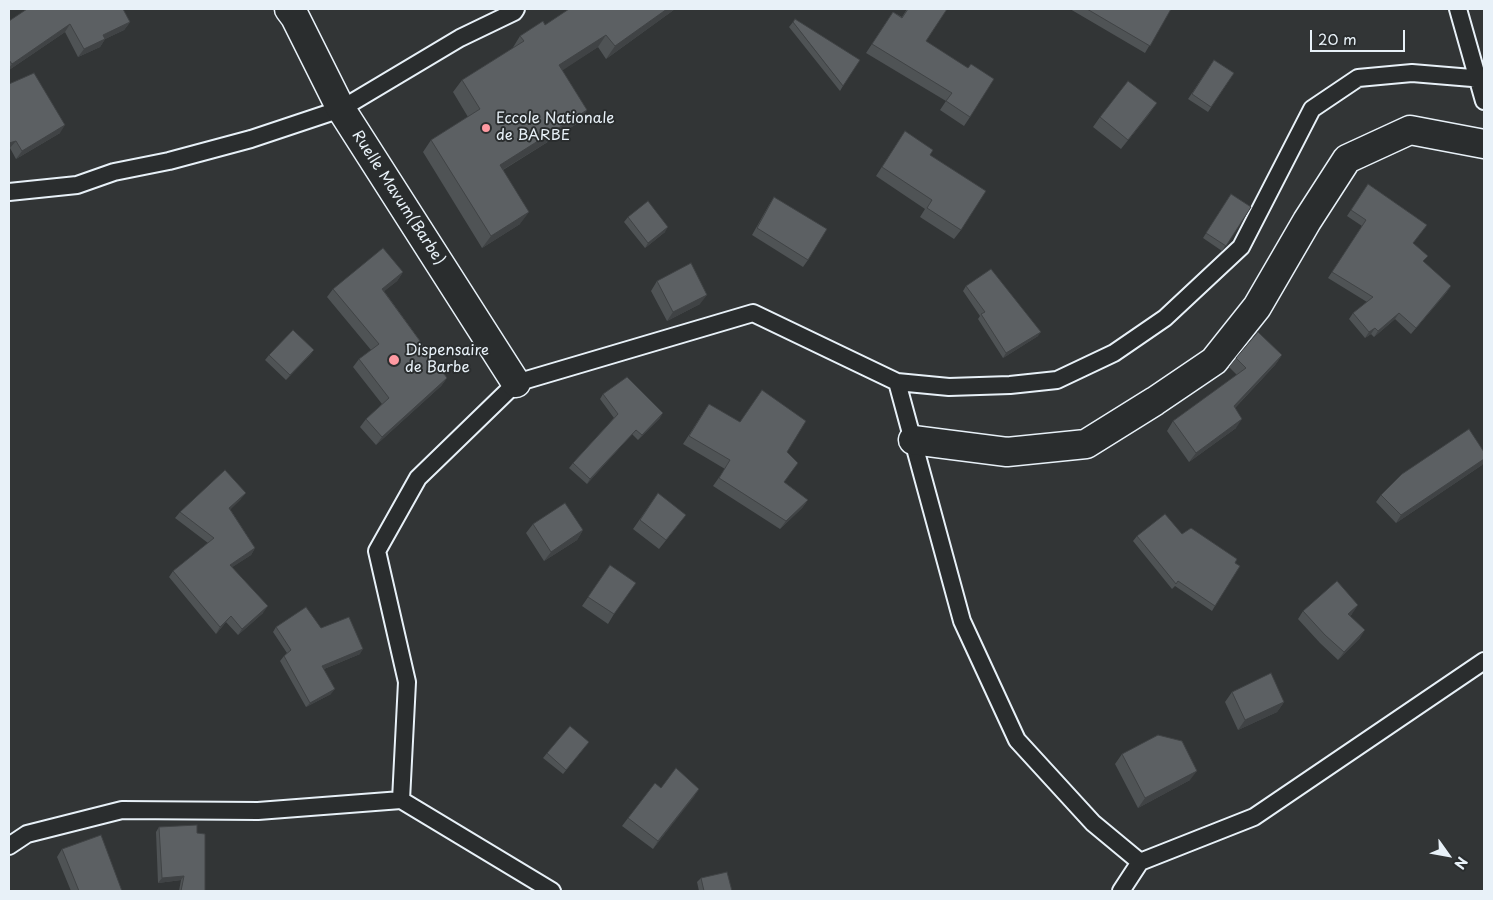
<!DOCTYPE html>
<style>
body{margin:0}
#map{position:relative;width:1493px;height:900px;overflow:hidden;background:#323536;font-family:"Playpen Sans",sans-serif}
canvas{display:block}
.frame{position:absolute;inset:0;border:10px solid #e8f1f8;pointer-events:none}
.north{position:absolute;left:1423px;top:830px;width:50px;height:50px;-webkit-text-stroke:4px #2a2d2e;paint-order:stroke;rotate:122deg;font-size:14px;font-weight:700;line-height:20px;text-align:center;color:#e8f1f8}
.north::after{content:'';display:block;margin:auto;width:18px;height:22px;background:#e8f1f8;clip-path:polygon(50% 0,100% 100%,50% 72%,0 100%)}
.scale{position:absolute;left:1310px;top:30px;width:95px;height:22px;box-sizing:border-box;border:2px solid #e8f1f8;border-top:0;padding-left:6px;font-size:15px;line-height:18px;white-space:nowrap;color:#e8f1f8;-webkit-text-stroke:4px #2a2d2e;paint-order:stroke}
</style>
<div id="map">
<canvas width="1493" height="900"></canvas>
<div class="frame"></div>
<div class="north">N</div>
<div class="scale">20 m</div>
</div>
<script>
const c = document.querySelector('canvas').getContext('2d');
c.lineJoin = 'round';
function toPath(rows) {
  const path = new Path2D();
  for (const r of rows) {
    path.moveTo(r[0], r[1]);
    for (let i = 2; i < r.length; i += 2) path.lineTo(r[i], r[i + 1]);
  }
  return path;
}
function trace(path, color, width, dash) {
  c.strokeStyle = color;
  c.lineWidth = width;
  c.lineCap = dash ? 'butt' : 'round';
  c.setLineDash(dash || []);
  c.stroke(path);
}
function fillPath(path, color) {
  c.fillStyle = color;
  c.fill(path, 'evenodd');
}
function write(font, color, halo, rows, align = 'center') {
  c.font = font + ' "Playpen Sans",sans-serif';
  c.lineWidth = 4;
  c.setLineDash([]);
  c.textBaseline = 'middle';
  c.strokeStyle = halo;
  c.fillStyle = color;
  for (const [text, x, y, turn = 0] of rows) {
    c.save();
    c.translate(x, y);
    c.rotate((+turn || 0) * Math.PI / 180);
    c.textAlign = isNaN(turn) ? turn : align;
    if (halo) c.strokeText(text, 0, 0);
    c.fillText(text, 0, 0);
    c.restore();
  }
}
const service = toPath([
 [1458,9,1484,101],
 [9,192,77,185,114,172,169,161,251,139,341,109,460,38,514,12,516,9],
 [897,382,962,621,1017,740,1093,823,1140,862],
 [401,800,552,891],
 [9,846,27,834,122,810,258,811,401,800,407,682,377,551,418,478,516,383,753,313,897,382,949,387,1010,385,1057,380,1114,353,1165,318,1241,247,1312,109,1358,78,1412,73,1484,79],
 [1121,891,1140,862,1254,817,1484,661]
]);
const minor = toPath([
 [289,9,295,17,341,109,516,383],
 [913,440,1007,452,1086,444,1155,401,1214,361,1257,307,1307,221,1347,159,1410,130,1484,144]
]);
trace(service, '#e8f1f8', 20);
trace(minor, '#e8f1f8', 31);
trace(service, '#2a2d2e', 16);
trace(minor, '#2a2d2e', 28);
fillPath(toPath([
 [675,9,606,59,598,47,562,70,587,110,578,123,503,170,520,224,482,248,423,152,431,140,468,117,453,92,462,80,512,49,520,36,545,25],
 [907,9,947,9,926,41,970,117,964,126,940,110,946,101,866,53,893,12,902,17],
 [1070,9,1171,9,1145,53],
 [9,21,130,22,124,30,105,39,100,47,78,57,65,32,9,70],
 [793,22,843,86,840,91,789,27],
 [1214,60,1234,73,1208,112,1188,99],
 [9,84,60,133,16,159,10,148,9,149],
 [1150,113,1121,149,1093,127,1100,117],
 [905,131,930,155,961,230,954,239,920,217,925,209,876,176],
 [1368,184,1427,225,1413,243,1423,262,1447,292,1411,334,1395,319,1374,337,1371,334,1365,338,1349,319,1353,313,1367,302,1328,278,1362,226,1347,216],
 [1231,194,1251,207,1222,251,1203,238],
 [774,197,808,260,803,267,752,235,769,205],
 [628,217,665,232,645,248,624,222],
 [403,272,397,281,384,291,447,378,441,386,376,445,360,427,366,419,382,404,353,367,359,359,371,350,327,297,333,289],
 [657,281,700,304,667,321,651,291],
 [966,286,1038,336,1003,358,978,319,980,316,963,291],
 [314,350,310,355,286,380,265,360,269,355],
 [1282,355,1275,365,1235,408,1236,428,1189,462,1167,431,1173,421,1237,375,1229,367,1236,358],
 [603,394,660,418,638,440,632,434,587,484,569,468,573,463,614,418,600,399],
 [709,404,787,452,784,482,808,500,802,508,780,529,713,486,725,469,683,444],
 [1484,452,1484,461,1482,465,1396,523,1376,502,1381,495],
 [658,493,679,524,659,549,633,529],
 [241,499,230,509,255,548,251,555,232,567,263,613,238,635,226,622,216,634,169,577,173,571,208,543,175,518,180,512],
 [533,524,583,530,577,540,544,561,526,533],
 [1182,534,1235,563,1215,606,1212,611,1175,586,1172,589,1133,541,1137,536],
 [610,565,614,614,608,624,582,606],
 [1303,611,1352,614,1350,616,1360,638,1338,660,1320,643,1298,619],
 [276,627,321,628,360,654,324,669,331,694,306,707,280,661,284,656,287,653,273,632],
 [1232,692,1284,702,1277,712,1238,730,1225,702],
 [589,742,563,774,543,758,547,753],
 [1122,754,1190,780,1138,808,1115,764],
 [661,788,699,789,653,849,622,826,628,818],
 [159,827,197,833,205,891,179,891,181,880,158,883,156,832],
 [62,849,122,891,71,891,57,857],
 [701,878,732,891,699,891,697,882]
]), '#4f5355');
fillPath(toPath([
 [667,9,675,9,606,59,615,46],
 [130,22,124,30,105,39,100,47,78,57,84,49,103,35],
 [70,24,65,32,9,70,9,68,12,64],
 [606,35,598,47,551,78,559,65],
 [1157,103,1150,113,1121,149,1128,140],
 [587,110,578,123,491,177,500,165],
 [65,125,60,133,16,159,22,151],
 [16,141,10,148,9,149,9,143],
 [529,212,520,224,482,248,491,236],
 [668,227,665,232,645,248,648,243],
 [403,272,397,281,377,297,382,289],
 [1451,286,1447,292,1411,334],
 [707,295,700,304,667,321,673,312],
 [1399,313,1395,319,1374,337,1378,331],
 [1375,328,1371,334,1365,338,1369,332],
 [1041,332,1038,336,1003,358,1006,353],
 [314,350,310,355,286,380,290,375],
 [1282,355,1275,365,1227,416,1234,406],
 [447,378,441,386,376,445,382,437],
 [663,413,660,418,638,440,642,435],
 [1242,419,1236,428,1189,462,1196,453],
 [636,430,632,434,587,484,590,479],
 [1484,459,1484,461,1482,465,1396,523,1401,515],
 [246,493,241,499,225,515,229,508],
 [808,500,802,508,780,529,786,521],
 [583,530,577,540,544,561,551,552],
 [255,548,251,555,225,572,230,565],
 [1358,605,1352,614,1343,622,1348,614],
 [268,606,263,613,238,635,242,629],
 [231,616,216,634,220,627],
 [1365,630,1360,638,1338,660,1344,652],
 [363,649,360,654,319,671,322,666],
 [335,689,331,694,306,707,310,703],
 [1284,702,1277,712,1238,730,1245,720],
 [1197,771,1190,780,1138,808,1145,798],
 [699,789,694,797,653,849,658,841],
 [184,876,181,880,158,883,162,878]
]), '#404345');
const building = toPath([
 [27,9,123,9,130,22,103,35,105,39,84,49,70,24,12,64,9,60,9,21,27,9],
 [569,9,667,9,615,46,606,35,559,65,587,110,500,165,529,212,491,236,431,140,480,109,462,80,524,41,520,36,543,21,545,25,569,9],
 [908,9,947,9,926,41,968,68,971,64,994,79,970,117,946,101,952,93,872,44,893,12,902,18,908,9],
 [1087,9,1171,9,1150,46,1087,9],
 [795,19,860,60,843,86,793,22,795,19],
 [1214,60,1234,73,1211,107,1192,94,1214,60],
 [34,73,65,125,22,151,16,141,9,143,9,84,34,73],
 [1128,81,1157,103,1128,140,1100,117,1128,81],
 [905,131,933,150,930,155,986,191,961,230,927,208,932,200,882,167,905,131],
 [1368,184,1427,225,1413,243,1428,256,1423,261,1451,286,1416,328,1399,313,1378,331,1375,328,1369,332,1353,313,1373,297,1332,272,1366,220,1351,210,1368,184],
 [1231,194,1251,207,1226,246,1206,233,1231,194],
 [774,197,827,229,808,260,757,228,774,197],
 [648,201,668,227,648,243,628,217,648,201],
 [383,248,403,272,382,289,447,378,382,437,366,419,389,398,359,359,379,344,333,289,383,248],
 [691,263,707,295,673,312,657,281,691,263],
 [991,269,1041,332,1006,353,981,314,985,312,966,286,991,269],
 [293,330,314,350,290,375,269,355,293,330],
 [1258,332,1282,355,1234,406,1242,419,1196,453,1173,421,1246,368,1236,358,1258,332],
 [627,377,663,413,642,435,636,430,590,479,573,463,618,414,603,394,627,377],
 [762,390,806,421,787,452,798,463,784,482,808,500,786,521,719,478,730,460,689,436,709,404,740,422,762,390],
 [1469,429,1484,452,1484,459,1401,515,1381,495,1402,474,1469,429],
 [225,470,246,493,229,508,255,548,230,565,268,606,242,629,231,616,220,627,173,571,214,538,180,512,225,470],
 [658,493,686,515,666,540,640,520,658,493],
 [565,503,583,530,551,552,533,524,565,503],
 [1165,514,1182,534,1191,528,1237,559,1235,563,1240,566,1215,606,1178,581,1176,584,1137,536,1165,514],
 [610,565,636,583,614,614,588,597,610,565],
 [1337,581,1358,605,1348,614,1365,630,1344,652,1325,635,1303,611,1337,581],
 [306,607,321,628,349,617,363,649,322,666,335,689,310,703,284,656,291,650,276,627,306,607],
 [1271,673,1284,702,1245,720,1232,692,1271,673],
 [570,726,589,742,566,770,547,753,570,726],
 [1158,735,1182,741,1197,771,1145,798,1122,754,1158,735],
 [676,768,699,789,658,841,628,818,655,783,661,788,676,768],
 [197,825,197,833,205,834,205,891,181,891,184,876,162,878,159,827,197,825],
 [101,835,122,891,79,891,62,849,101,835],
 [727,872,732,891,704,891,701,878,727,872]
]);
fillPath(building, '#5c6063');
trace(building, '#404345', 1);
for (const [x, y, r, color] of [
 [486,128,5,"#ff9aa2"],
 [394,360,6,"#ff9aa2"]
]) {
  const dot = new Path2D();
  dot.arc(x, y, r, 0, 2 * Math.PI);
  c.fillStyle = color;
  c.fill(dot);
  trace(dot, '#2a2d2e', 2);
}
write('15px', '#e8f1f8', '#2a2d2e', [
 ["Eccole Nationale",496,119],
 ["de BARBE",496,136],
 ["Dispensaire",405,351],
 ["de Barbe",405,368]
], 'left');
write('15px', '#e8f1f8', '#2a2d2e', [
 ["Ruelle Mavum(Barbe)",398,198,57]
]);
</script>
